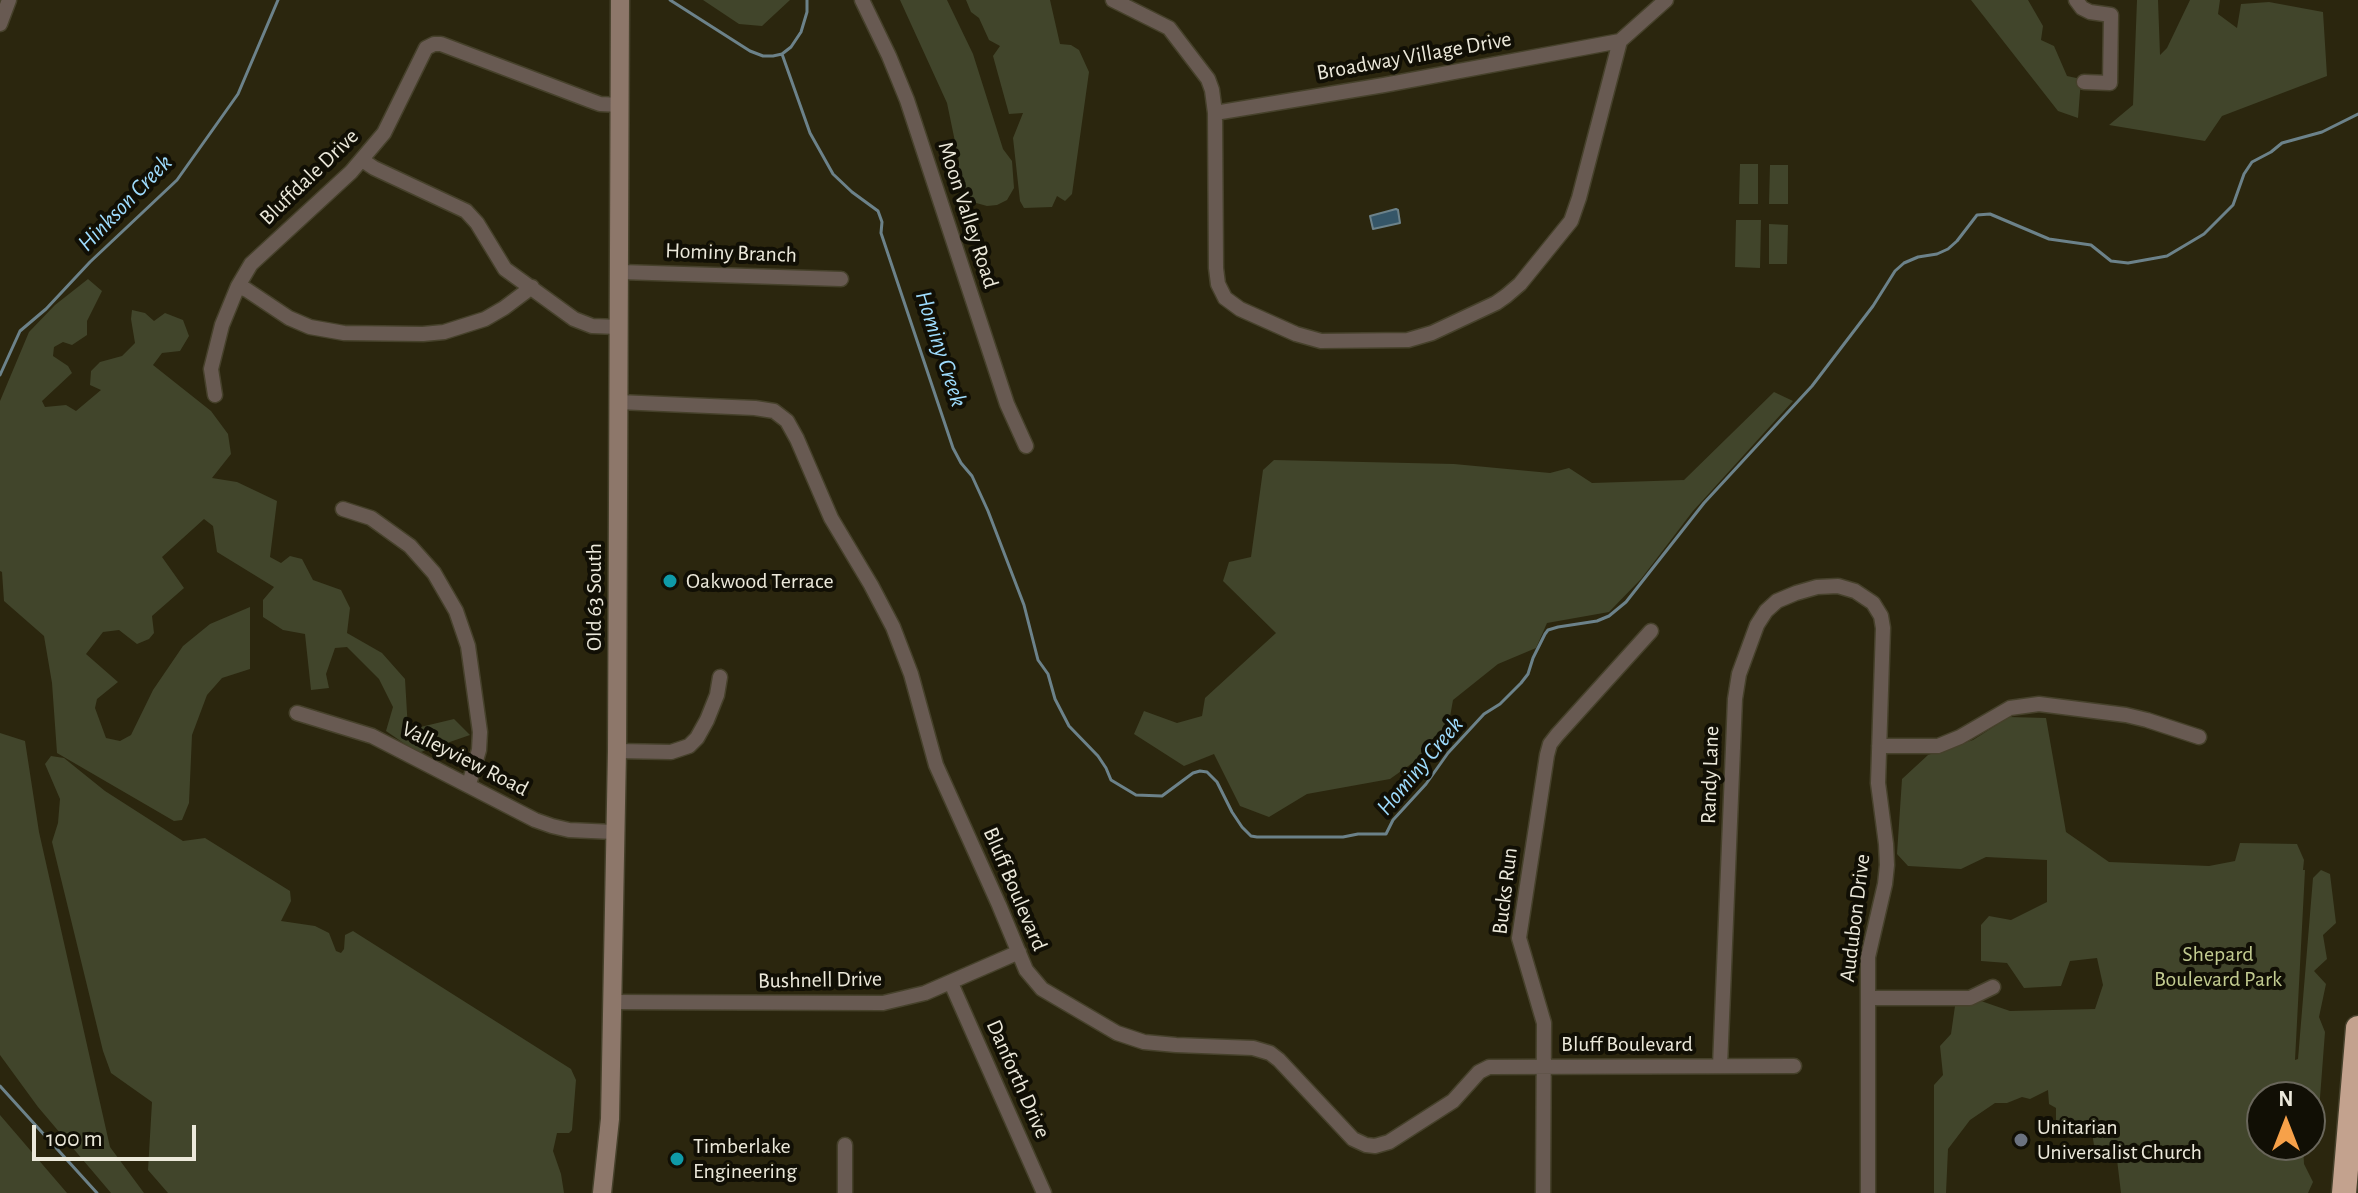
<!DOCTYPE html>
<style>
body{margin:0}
#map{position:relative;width:2358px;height:1193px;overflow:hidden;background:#2b260e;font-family:"Alegreya Sans",sans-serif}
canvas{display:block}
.north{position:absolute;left:2246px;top:1081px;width:80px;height:80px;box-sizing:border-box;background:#110f05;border:2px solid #69665b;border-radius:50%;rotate:0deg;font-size:22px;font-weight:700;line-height:32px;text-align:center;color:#ece9db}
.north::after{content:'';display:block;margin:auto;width:28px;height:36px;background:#f7a149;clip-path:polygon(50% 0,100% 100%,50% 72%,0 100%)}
.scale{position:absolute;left:32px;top:1125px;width:164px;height:36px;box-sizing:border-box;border:4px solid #ece9db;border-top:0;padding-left:10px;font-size:24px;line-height:28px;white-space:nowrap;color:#ece9db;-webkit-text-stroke:6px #110f05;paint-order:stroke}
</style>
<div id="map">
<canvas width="2358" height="1193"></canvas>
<div class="north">N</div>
<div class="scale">100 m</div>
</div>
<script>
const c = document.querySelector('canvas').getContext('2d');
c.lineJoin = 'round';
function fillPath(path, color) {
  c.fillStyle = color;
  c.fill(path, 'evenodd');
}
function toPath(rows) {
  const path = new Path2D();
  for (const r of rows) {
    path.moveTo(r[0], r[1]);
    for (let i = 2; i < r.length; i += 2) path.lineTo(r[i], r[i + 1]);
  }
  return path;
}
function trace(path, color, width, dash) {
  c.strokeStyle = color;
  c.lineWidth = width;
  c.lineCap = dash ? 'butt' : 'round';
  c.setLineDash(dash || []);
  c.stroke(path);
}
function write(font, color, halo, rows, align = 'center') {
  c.font = font + ' "Alegreya Sans",sans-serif';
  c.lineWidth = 8;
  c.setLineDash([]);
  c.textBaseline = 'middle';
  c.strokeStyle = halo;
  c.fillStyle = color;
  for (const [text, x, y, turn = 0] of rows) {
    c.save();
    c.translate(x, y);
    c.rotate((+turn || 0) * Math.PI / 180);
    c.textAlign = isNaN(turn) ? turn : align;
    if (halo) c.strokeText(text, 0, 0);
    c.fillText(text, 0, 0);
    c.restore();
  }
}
fillPath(toPath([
 [703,0,790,0,762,26,739,24],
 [900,0,947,0,973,54,1003,149,1012,161,1014,188,1007,200,997,205,987,206,969,201,959,187,957,171,959,161,947,103],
 [966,0,1050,0,1060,44,1071,45,1079,50,1089,72,1072,194,1065,201,1057,196,1052,207,1024,208,1020,201,1013,138,1023,113,1009,114,993,56,1000,46,989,40,979,18,971,12],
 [1971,0,2028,0,2043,26,2041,40,2054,46,2067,76,2081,79,2078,118,2058,111],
 [2137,0,2158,0,2160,55,2167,48,2190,0,2220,0,2218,14,2237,28,2241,4,2269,2,2323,12,2327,76,2222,116,2205,141,2109,125,2133,105],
 [1740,164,1758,164,1758,204,1739,204],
 [1770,165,1788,165,1788,204,1769,204],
 [1736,220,1761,220,1760,268,1735,267],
 [1769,224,1788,225,1787,264,1769,264],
 [88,279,102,291,87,321,87,335,72,345,63,342,54,347,53,356,68,366,72,373,42,401,45,407,66,405,76,411,101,390,90,385,91,371,100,362,122,356,135,343,131,319,132,310,145,313,154,321,165,313,183,320,189,336,180,351,162,353,153,365,211,411,228,434,231,454,212,478,237,482,277,501,270,557,281,563,290,556,302,559,313,580,341,590,350,608,347,633,382,653,405,679,408,730,454,719,470,735,418,753,386,731,393,707,379,679,347,647,335,648,326,674,329,688,311,690,305,634,283,630,263,617,263,600,274,587,217,552,213,526,204,519,162,557,184,588,152,616,154,633,149,639,137,644,119,630,103,632,86,654,118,682,97,699,95,708,106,738,120,741,131,735,153,690,183,646,210,624,250,607,250,669,222,678,207,695,192,735,189,803,182,820,174,821,57,753,52,683,44,636,4,601,2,572,0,571,0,401,29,332,55,305],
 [1774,392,1793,401,1693,511,1641,579,1609,612,1547,623,1536,648,1498,664,1453,700,1446,739,1390,779,1307,794,1269,817,1240,806,1214,754,1184,766,1134,734,1144,711,1177,723,1202,716,1205,698,1276,633,1223,581,1229,562,1251,557,1263,470,1274,460,1454,464,1550,473,1569,468,1592,483,1684,480],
 [2009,717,2046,718,2066,832,2109,862,2209,866,2235,861,2240,843,2297,844,2304,860,2303,870,2305,870,2295,1060,2298,1059,2313,878,2321,870,2330,874,2336,923,2323,935,2327,959,2314,971,2326,984,2319,1017,2325,1032,2318,1124,2310,1129,2310,1097,2262,1097,2262,1145,2303,1145,2304,1164,2313,1182,2308,1193,2121,1193,2116,1151,2094,1145,2091,1127,2072,1129,2056,1121,2056,1108,2049,1104,2048,1090,2030,1099,2022,1097,2007,1103,1995,1103,1970,1120,1948,1149,1946,1193,1934,1193,1934,1085,1943,1075,1940,1046,1951,1034,1955,1006,1981,1001,2010,1011,2095,1009,2103,985,2097,958,2070,961,2061,986,2024,988,2007,963,1981,961,1981,925,1989,916,2011,920,2047,902,2047,860,1986,857,1961,869,1908,866,1897,854,1902,779,1928,755,1973,740],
 [0,733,25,741,39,832,110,1147,144,1193,111,1193,38,1107,0,1055],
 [51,756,64,758,105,791,183,841,205,838,290,891,291,901,281,921,315,926,329,933,336,951,341,953,344,949,345,935,353,931,571,1069,576,1080,572,1130,569,1133,557,1133,553,1151,561,1174,564,1193,168,1193,148,1170,152,1102,111,1073,103,1051,52,842,58,823,60,799,45,764],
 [0,1115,67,1193,0,1193]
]), '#41452b');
const water = toPath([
 [1396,209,1398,210,1400,223,1373,229,1370,216,1396,209]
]);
fillPath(water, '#355668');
trace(water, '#6c828a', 2);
trace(toPath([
 [670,0,750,51,763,56,773,56,782,54,791,47,801,32,807,12,807,0],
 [782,54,810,133,833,174,852,192,878,211,882,222,881,233,953,448,961,463,972,476,988,511,1024,605,1038,660,1048,674,1055,699,1069,726,1098,756,1106,768,1111,780,1136,795,1162,796,1193,773,1200,771,1207,772,1217,782,1232,812,1242,827,1251,836,1257,837,1343,837,1358,834,1386,834,1393,820,1426,784,1448,753,1484,714,1500,704,1521,683,1528,674,1533,658,1545,634,1548,630,1558,627,1597,621,1609,616,1626,602,1704,503,1812,386,1873,306,1895,271,1904,263,1918,257,1937,254,1948,249,1957,241,1977,215,1990,214,2049,239,2091,245,2111,261,2128,263,2167,256,2204,234,2233,205,2244,174,2252,162,2271,152,2282,143,2322,132,2358,114],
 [0,375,20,331,46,309,90,262,177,180,238,94,278,0],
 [0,1086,97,1193]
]), '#6c828a', 3);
const street = toPath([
 [862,0,889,56,907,100,1007,404,1026,446],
 [1113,0,1169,28,1208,79,1212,90,1215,113,1384,85,1620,41,1666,0],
 [2076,0,2082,8,2090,12,2111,15,2110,83,2084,82],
 [0,24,9,0],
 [1215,113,1216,268,1218,284,1225,298,1240,309,1296,334,1321,341,1408,340,1432,333,1496,303,1506,296,1520,284,1571,221,1579,198,1620,41],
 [362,160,374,168,466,211,477,223,505,269,574,319,592,326,618,327],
 [621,272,841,279],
 [238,286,247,290,289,318,310,327,344,333,423,334,444,332,485,319,504,308,532,287],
 [215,395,211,369,222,325,238,286,251,264,351,172,384,133,426,48,434,44,441,44,589,100,600,104,620,105],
 [618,402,755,408,774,411,787,421,797,439,831,518,871,585,893,627,911,674,936,765,999,905,1026,970,1042,989,1117,1033,1144,1042,1176,1045,1253,1048,1270,1053,1279,1060,1353,1139,1366,1145,1375,1146,1389,1142,1453,1101,1479,1072,1489,1067,1794,1066],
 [343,509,371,518,410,546,434,573,456,611,468,646,480,732,479,750,469,784],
 [297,713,372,736,535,820,552,826,569,830,614,832],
 [1879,746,1938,746,1960,737,2010,708,2039,704,2126,715,2147,720,2199,737],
 [617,751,671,752,689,746,697,738,707,720,717,695,720,677],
 [951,983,1044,1193],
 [1868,998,1970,998,1993,987],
 [611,1002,883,1003,925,993,1019,952],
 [1720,1066,1735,699,1739,674,1757,625,1766,611,1777,601,1796,593,1817,587,1838,586,1855,591,1873,603,1881,616,1883,628,1878,783,1886,844,1887,865,1885,884,1868,957,1868,1193],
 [845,1193,845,1145],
 [1543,1193,1544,1023,1519,938,1547,755,1550,744,1557,735,1651,631]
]);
const secondary = toPath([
 [602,1193,610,1119,617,751,620,0]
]);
const highway = toPath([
 [2344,1193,2358,1028]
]);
trace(street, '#46412b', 17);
trace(secondary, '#46412b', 21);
trace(highway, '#46412b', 27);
trace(street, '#685a52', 14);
trace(secondary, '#8d776a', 18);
trace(highway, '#c3a28e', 24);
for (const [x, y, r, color] of [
 [670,581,8,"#0f9aa8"],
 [2021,1140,8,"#6b7280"],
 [677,1159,8,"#0f9aa8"]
]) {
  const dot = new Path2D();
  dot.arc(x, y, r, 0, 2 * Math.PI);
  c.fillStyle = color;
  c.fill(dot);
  trace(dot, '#110f05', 3);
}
write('22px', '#ece9db', '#110f05', [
 ["Broadway Village Drive",1414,56,-10],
 ["Bluffdale Drive",309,177,-44],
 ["Moon Valley Road",968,215,72],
 ["Hominy Branch",731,253,2],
 ["Old 63 South",594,597,-90],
 ["Valleyview Road",465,759,27],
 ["Randy Lane",1710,775,-88],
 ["Bluff Boulevard",1015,889,67],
 ["Bucks Run",1505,891,-83],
 ["Audubon Drive",1855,918,-83],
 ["Bushnell Drive",820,980,-1],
 ["Bluff Boulevard",1627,1044],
 ["Danforth Drive",1018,1079,66]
]);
write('22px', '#ece9db', '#110f05', [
 ["Oakwood Terrace",686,581],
 ["Unitarian",2037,1127],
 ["Universalist Church",2037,1152],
 ["Timberlake",693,1146],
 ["Engineering",693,1171]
], 'left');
write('22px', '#c2cb90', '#110f05', [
 ["Shepard",2218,954],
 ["Boulevard Park",2218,979]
]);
write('italic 24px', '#9edcfe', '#110f05', [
 ["Hinkson Creek",125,203,-46],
 ["Hominy Creek",941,349,72],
 ["Hominy Creek",1420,766,-50]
]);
</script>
